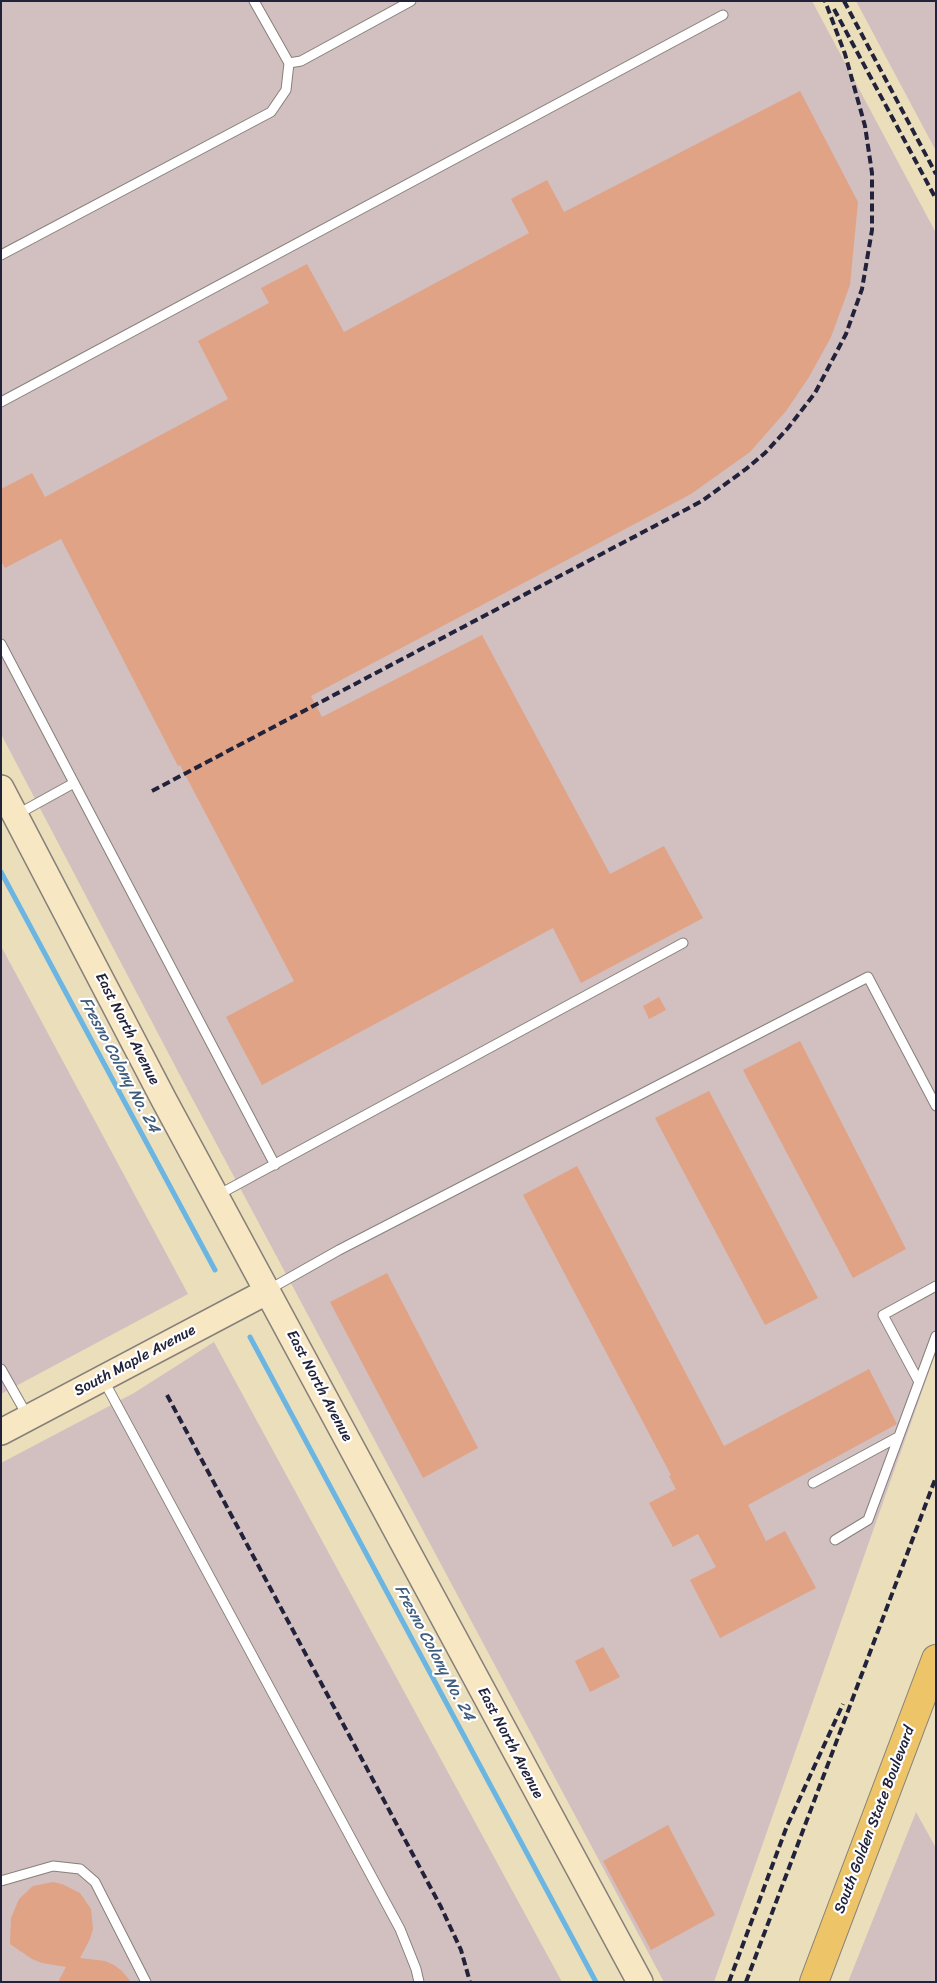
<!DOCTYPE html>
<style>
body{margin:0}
#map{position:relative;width:937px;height:1983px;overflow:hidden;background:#ebdebb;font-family:Sriracha,sans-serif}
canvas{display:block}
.frame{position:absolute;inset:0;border:2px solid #22223b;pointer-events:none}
</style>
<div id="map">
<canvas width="937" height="1983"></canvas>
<div class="frame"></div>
</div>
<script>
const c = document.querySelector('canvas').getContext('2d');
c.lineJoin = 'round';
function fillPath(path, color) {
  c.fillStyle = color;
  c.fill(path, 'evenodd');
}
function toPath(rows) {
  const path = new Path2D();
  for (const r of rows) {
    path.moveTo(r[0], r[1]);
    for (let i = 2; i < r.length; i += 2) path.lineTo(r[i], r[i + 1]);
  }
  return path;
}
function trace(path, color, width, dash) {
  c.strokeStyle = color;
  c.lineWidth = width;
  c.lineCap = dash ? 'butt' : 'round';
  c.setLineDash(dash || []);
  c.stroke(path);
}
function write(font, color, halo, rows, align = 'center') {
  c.font = font + ' Sriracha,sans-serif';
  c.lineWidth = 4.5;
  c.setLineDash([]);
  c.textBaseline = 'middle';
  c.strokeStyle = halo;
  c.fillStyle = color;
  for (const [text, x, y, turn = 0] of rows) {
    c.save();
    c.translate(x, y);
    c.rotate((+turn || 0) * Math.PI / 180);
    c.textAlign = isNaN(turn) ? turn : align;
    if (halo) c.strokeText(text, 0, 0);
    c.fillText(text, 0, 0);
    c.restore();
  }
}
fillPath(toPath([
 [1,1,812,1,936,233,936,1352,714,1982,664,1982,184,1083,1,734],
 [856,1,936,1,936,151],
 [1,946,188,1294,1,1394],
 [214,1342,562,1982,1,1982,1,1463,134,1393],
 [916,1812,936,1848,936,1982,848,1982]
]), '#d2bfc0');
trace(toPath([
 [1,872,215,1270],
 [250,1337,596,1982]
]), '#6ab5e2', 5);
fillPath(toPath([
 [800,91,858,202,850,285,831,337,809,377,786,411,750,452,691,494,311,696,322,717,482,635,610,874,664,846,703,918,581,983,553,928,262,1085,226,1017,294,981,180,765,178,766,61,539,5,568,1,561,1,489,32,473,45,497,228,399,198,341,269,303,261,288,307,264,344,332,529,233,511,199,547,180,564,212],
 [659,997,666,1010,649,1019,643,1006],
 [800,1041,906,1249,853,1278,743,1070],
 [709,1091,818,1298,765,1325,655,1118],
 [577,1166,724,1446,869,1369,897,1424,748,1505,766,1541,785,1531,816,1588,720,1638,690,1580,716,1567,698,1534,673,1547,649,1503,676,1489,669,1476,671,1475,523,1195],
 [387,1273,478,1448,423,1478,330,1302],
 [603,1647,620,1677,590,1692,575,1661],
 [668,1825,715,1915,651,1950,603,1861],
 [53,1882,62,1884,80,1893,91,1909,93,1929,90,1939,80,1958,105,1961,114,1965,122,1971,131,1982,58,1982,66,1967,42,1963,32,1959,10,1944,11,1918,19,1899,33,1886]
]), '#e0a385');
const lane = toPath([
 [289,63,301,61,411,1],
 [1,255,271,112,286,90,289,63,254,1],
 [1,402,723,15],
 [1,644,275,1165],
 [16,815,74,783],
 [216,1196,683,943],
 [268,1290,339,1250,868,977,936,1106],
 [1,1369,27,1415],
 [104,1381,400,1929,416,1969,419,1982],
 [919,1382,883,1315,936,1286],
 [813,1483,898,1437],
 [835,1540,868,1520,936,1336],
 [1,1881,53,1866,80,1869,95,1882,146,1982]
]);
const secondary = toPath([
 [1,788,164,1100,640,1982],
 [1,1432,268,1291]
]);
const primary = toPath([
 [814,1982,936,1659]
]);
trace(lane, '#86807b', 11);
trace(secondary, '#86807b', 28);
trace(primary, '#86807b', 30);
trace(lane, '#fff', 9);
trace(secondary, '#f8e7c3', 25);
trace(primary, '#eec469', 28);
trace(toPath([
 [844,1,936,174],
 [834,9,936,199],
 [152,791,702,501,746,469,765,453,788,428,815,393,846,334,862,289,872,230,872,173,865,126,845,54,825,1],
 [167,1395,441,1907,461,1950,470,1982],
 [729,1982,787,1826,843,1704],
 [746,1982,936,1477]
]), '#22223b', 4, [8, 4]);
write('15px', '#22223b', '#fff', [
 ["East North Avenue",127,1029,63],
 ["South Maple Avenue",135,1361,-28],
 ["East North Avenue",319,1386,62],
 ["East North Avenue",510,1743,62],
 ["South Golden State Boulevard",875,1820,-69]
]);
write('italic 16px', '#3f5d7e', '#fff', [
 ["Fresno Colony No. 24",119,1065,62],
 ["Fresno Colony No. 24",434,1653,62]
]);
</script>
